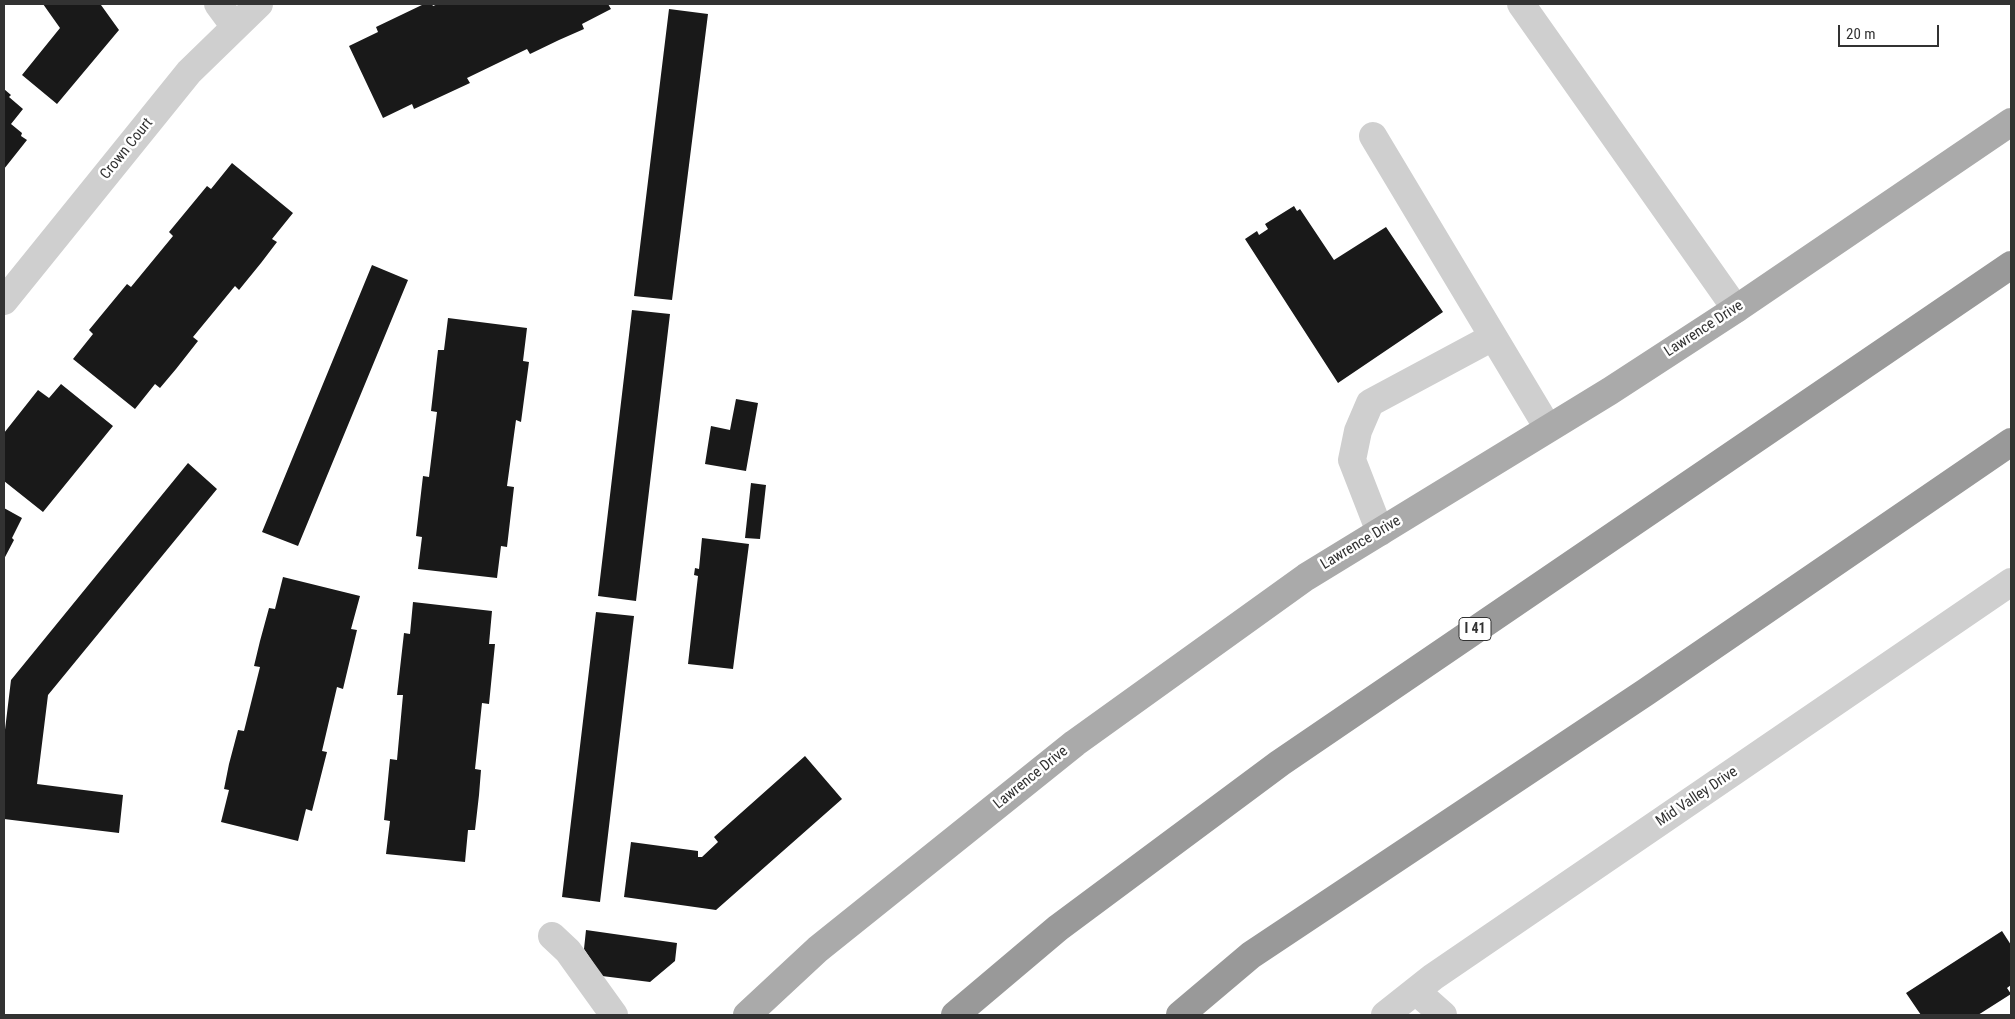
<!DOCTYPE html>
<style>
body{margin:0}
#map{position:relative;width:2015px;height:1019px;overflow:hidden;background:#fff;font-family:"Roboto Condensed",sans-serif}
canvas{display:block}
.frame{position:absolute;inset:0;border:5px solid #323232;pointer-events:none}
.scale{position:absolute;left:1838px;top:25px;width:101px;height:22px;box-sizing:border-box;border:2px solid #323232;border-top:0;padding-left:6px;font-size:15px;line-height:18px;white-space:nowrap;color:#323232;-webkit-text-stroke:4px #fff;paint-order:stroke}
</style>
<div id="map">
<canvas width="2015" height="1019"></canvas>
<div class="frame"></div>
<div class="scale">20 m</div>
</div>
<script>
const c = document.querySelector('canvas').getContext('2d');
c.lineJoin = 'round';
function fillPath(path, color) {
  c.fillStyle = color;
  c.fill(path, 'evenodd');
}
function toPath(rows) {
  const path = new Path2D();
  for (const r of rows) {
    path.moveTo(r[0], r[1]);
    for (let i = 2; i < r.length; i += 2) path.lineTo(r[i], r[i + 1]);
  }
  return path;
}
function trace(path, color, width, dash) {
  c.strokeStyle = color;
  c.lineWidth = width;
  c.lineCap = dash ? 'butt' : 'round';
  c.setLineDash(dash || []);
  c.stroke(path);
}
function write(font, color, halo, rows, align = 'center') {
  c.font = font + ' "Roboto Condensed",sans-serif';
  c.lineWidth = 5;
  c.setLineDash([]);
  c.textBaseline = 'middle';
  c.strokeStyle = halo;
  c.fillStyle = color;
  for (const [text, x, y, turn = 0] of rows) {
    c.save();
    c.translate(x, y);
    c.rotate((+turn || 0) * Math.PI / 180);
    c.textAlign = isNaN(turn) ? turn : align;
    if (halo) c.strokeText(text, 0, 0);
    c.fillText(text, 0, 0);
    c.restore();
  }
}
fillPath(toPath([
 [43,4,104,4,101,5,119,30,57,104,22,75,60,28],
 [424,4,432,4,433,6,438,4,608,4,611,9,582,24,584,29,559,40,530,54,527,49,467,78,470,83,414,109,412,104,383,118,349,46,378,32,376,27],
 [669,9,708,14,672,300,634,296],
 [4,89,11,95,9,97,23,109,11,124,22,133,21,136,27,140,4,169],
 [232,163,293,213,272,239,277,242,261,263,239,290,235,286,193,337,198,341,176,369,160,388,155,384,135,409,73,359,93,334,89,330,127,284,131,287,173,236,169,232,207,186,211,189],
 [1294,206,1297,211,1300,209,1334,260,1386,227,1443,312,1338,383,1245,239,1257,231,1259,235,1268,229,1265,224],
 [372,265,408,280,298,546,262,532],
 [632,310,670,314,636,601,598,596],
 [448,318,527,328,523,361,529,362,521,422,516,420,507,486,514,487,507,547,501,546,497,578,418,569,422,537,416,536,423,476,429,477,437,412,431,411,438,350,444,350],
 [61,384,113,426,43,512,4,481,4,433,38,390,49,398],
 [736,399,758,403,746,471,705,464,711,426,730,430],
 [188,463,217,489,48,695,37,784,123,795,119,833,4,819,4,738,11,680],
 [751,483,766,485,760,539,745,538],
 [4,508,22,518,12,538,14,540,4,559],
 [702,538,749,544,733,669,688,664,698,576,694,575,695,568,699,569],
 [283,577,360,596,351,629,357,630,343,689,337,687,322,751,327,752,312,811,306,809,298,841,221,822,229,790,224,789,229,764,238,730,244,731,260,667,254,666,260,641,269,608,275,609],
 [413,602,492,611,489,644,495,644,489,704,482,703,475,769,481,770,479,795,475,830,468,830,465,862,386,854,390,821,384,820,390,759,397,760,403,695,397,695,404,633,410,634],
 [596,612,634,616,600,902,562,897],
 [805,756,842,799,716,910,624,897,631,842,698,851,698,857,702,857,718,842,714,837],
 [586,930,677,943,675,961,650,982,602,976,584,949],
 [2002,931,2011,945,2011,985,2007,988,2011,994,1978,1015,1921,1015,1906,993]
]), '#191919');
trace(toPath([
 [218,4,235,27],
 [1521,4,1736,309],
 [1373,136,1548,428],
 [4,301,189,72,259,4],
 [1380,532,1352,460,1358,431,1370,403,1493,337],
 [552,936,568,951,614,1015],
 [1416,991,1443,1015],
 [1385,1015,1433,977,2011,582]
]), '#cfcfcf', 28);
trace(toPath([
 [747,1015,818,949,1075,743,1306,577,1610,391,1736,309,2011,122]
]), '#aaa', 28);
trace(toPath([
 [955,1015,1058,928,1280,763,2011,265],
 [1180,1015,1251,955,1646,692,2011,442]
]), '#999', 28);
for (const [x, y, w] of [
 [1475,629,32]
]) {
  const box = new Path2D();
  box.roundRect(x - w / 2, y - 11.5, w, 23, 4);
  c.fillStyle = '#fff';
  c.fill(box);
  trace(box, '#323232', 1);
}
write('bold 14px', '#323232', null, [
 ["I 41",1475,629]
]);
write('15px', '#323232', '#fff', [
 ["Crown Court",127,149,-51],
 ["Lawrence Drive",1704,329,-33],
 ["Lawrence Drive",1361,543,-31],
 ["Lawrence Drive",1031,778,-39],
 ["Mid Valley Drive",1697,797,-34]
]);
</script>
